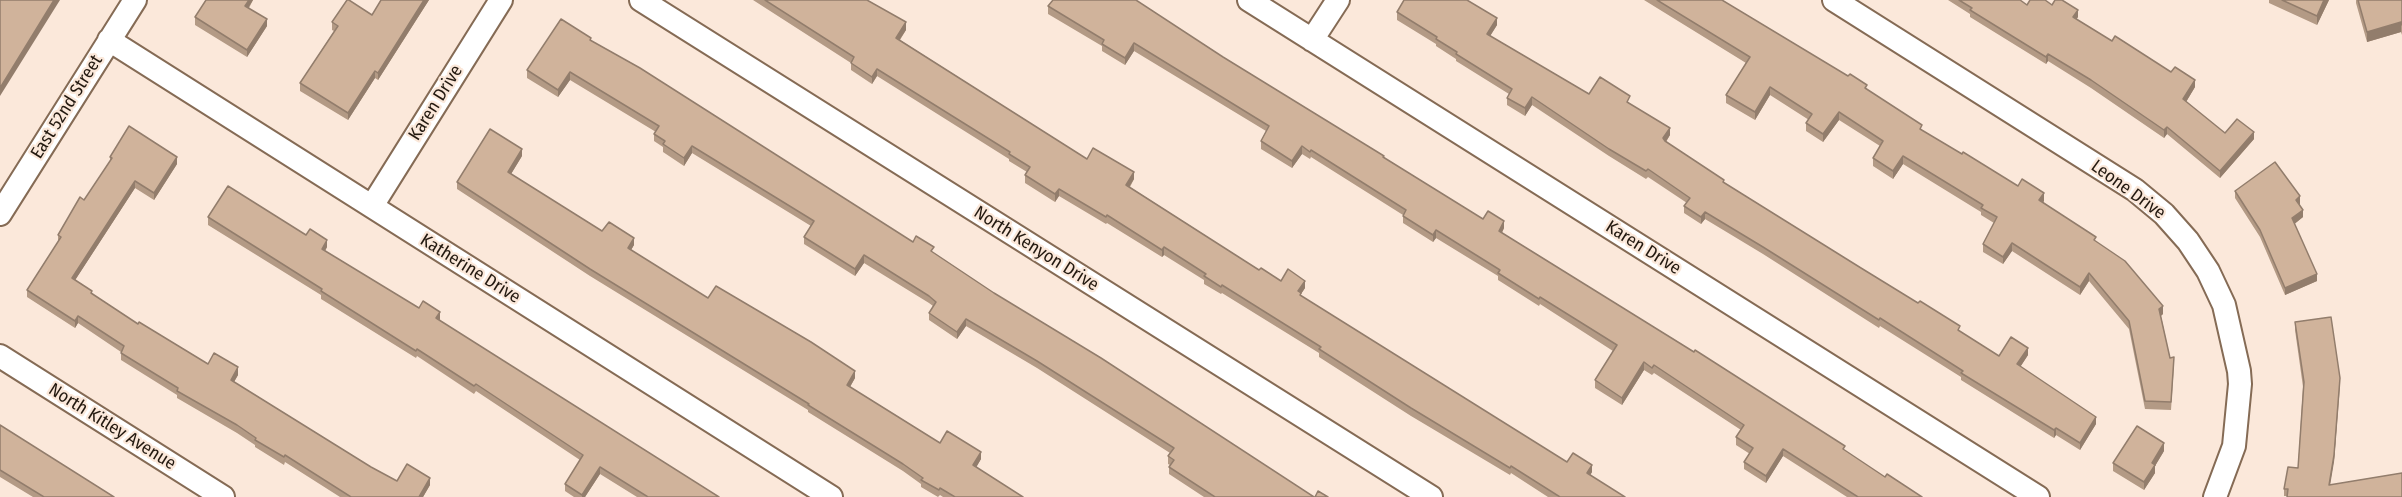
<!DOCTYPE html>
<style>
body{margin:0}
canvas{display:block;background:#fbe8da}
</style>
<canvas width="2402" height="497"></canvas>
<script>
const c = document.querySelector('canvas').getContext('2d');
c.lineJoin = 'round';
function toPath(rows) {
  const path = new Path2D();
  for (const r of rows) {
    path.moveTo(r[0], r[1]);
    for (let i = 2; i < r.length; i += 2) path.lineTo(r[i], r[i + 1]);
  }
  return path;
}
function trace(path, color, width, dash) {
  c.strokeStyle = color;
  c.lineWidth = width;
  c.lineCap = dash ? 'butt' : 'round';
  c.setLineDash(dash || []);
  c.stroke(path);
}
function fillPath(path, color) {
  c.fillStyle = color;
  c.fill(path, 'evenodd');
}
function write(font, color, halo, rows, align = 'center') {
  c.font = font + ' "Fira Sans Condensed",sans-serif';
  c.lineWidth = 4.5;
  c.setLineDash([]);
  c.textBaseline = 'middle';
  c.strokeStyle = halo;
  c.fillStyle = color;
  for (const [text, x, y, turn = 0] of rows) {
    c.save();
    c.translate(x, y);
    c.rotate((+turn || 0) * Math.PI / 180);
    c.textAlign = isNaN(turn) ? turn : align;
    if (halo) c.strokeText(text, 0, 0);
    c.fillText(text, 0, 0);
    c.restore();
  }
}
const minor = toPath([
 [641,0,1431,497],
 [1249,0,2038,497],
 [1834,0,2135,190,2164,214,2188,241,2208,271,2224,305,2239,371,2240,384,2234,446,2215,497],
 [109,40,831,497],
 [1312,40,1338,0],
 [372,206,501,0],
 [0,214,135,0],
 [0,356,223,497]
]);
trace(minor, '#856b55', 26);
trace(minor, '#fff', 22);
fillPath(toPath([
 [206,0,253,0,249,8,267,26,247,57,195,25,195,17],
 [381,0,429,0,378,80,375,78,348,120,300,91,300,83,334,31,332,30,332,22,372,15],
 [753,0,867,0,906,30,900,40,1087,159,1134,179,1130,187,1259,270,1281,281,1305,288,1301,294,1301,296,1567,462,1592,472,1590,475,1625,497,1548,497,1511,473,1510,475,1411,416,1319,357,1319,353,1222,293,1221,294,1204,284,1204,280,1164,255,1162,257,1107,223,1106,224,1059,196,1055,202,1025,183,1025,175,1027,172,1009,161,1009,159,877,76,872,84,851,70,851,63],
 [1644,0,1722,0,1867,89,1922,130,1962,154,2044,201,2043,202,2096,242,2163,314,2161,316,2170,358,2174,365,2171,410,2145,409,2129,329,2089,281,2080,295,2012,251,2003,264,1983,252,1983,244,1994,223,1981,215,1981,212,1903,164,1893,179,1873,166,1873,158,1880,146,1839,120,1823,142,1806,131,1806,123,1809,120,1770,95,1755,120,1726,103,1726,95,1746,63],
 [1948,0,2020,0,2027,5,2052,5,2078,17,2076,19,2112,41,2195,87,2186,102,2225,133,2254,139,2220,178,2167,134,2164,138,2091,88,2048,61,2046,64,1970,17,1970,14],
 [2269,0,2329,0,2317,25,2269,3],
 [2356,0,2402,0,2402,35,2401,32,2367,42,2356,3],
 [1048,6,1223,57,1425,184,1483,219,1504,228,1502,233,1845,451,1885,477,1922,497,1847,497,1783,456,1766,483,1744,469,1744,462,1750,454,1736,445,1736,437,1741,430,1654,373,1652,375,1644,370,1622,405,1595,388,1595,380,1613,351,1540,304,1539,306,1498,280,1498,276,1436,238,1433,242,1403,223,1403,215,1311,157,1310,159,1302,154,1292,168,1261,149,1261,141,1266,131,1134,51,1125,65,1102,51,1102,46,1048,14],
 [1397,12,1497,25,1490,36,1589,94,1630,104,1670,135,1666,142,1724,183,1999,356,2028,355,2020,367,2096,424,2080,450,2056,435,2054,438,1961,380,1961,377,1880,326,1879,328,1763,254,1705,219,1701,224,1684,213,1684,206,1687,203,1648,177,1646,179,1609,156,1532,105,1525,116,1507,105,1507,98,1509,94,1456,61,1456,59,1436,46,1436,44,1397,20],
 [591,41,913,242,934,253,994,293,1314,497,1204,497,1169,474,1169,467,1170,465,1168,464,1168,456,1170,453,1037,368,966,326,957,339,929,320,929,313,933,306,929,303,864,263,855,276,804,244,804,237,811,226,692,153,684,166,663,152,663,147,654,141,654,134,656,132,570,80,558,97,527,78,527,70],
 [522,156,511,174,602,231,634,245,631,250,708,298,855,378,850,387,940,443,981,459,976,467,1023,497,943,497,940,495,938,497,921,487,921,484,903,471,808,412,808,410,590,276,457,189,457,182],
 [110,157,177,164,154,200,135,188,75,280,92,294,138,324,208,364,238,375,234,382,371,467,397,481,430,485,423,497,340,497,285,462,284,465,255,447,255,445,237,433,177,398,177,395,121,360,121,352,78,323,75,328,27,297,27,290,58,242,58,235,84,200,110,161],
 [2235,191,2300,204,2299,204,2303,217,2294,224,2317,281,2285,295,2260,237,2235,198],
 [208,217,306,235,327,247,325,251,419,308,440,319,439,320,719,497,637,497,600,474,585,497,574,497,565,491,565,484,580,460,476,391,474,394,417,356,416,358,321,299,321,295,208,225],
 [2295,322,2340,386,2334,462,2287,496,2284,496,2284,489,2298,468,2303,387,2295,330],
 [0,425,114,497,33,497,0,477],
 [2164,451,2155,466,2155,473,2144,490,2113,471,2113,463]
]), '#b39a85');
fillPath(toPath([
 [54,0,60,0,0,96,0,88],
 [249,0,253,0,245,13,245,6],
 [424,0,429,0,378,80,378,73],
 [2324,0,2329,0,2317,25,2317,16],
 [2078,10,2078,17,2073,24,2073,17],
 [1497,18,1497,25,1487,41,1487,34],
 [267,19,267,26,247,57,247,50],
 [906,22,906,30,896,45,896,38],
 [2401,22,2401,32,2367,42,2367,32],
 [1134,43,1134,51,1125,65,1125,58],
 [2048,54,2048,61,2046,64,2046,57],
 [877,69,877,76,872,84,872,77],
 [375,71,375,78,348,120,348,113],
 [570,72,570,80,558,97,558,90],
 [2195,80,2195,87,2183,107,2183,99],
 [1770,87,1770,95,1755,120,1755,112],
 [1532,97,1532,105,1525,116,1525,108],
 [1839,112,1839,120,1823,142,1823,134],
 [2167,127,2167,134,2164,138,2164,130],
 [1670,128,1670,135,1663,146,1663,138],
 [2254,132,2254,139,2220,178,2220,171],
 [692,146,692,153,684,166,684,158],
 [1302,146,1302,154,1292,168,1292,161],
 [522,149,522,156,508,179,508,172],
 [1903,156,1903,164,1893,179,1893,171],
 [177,157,177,164,154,200,154,193],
 [1134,172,1134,179,1126,192,1126,185],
 [135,181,135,188,72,285,72,278],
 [1059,189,1059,196,1055,202,1055,194],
 [2044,193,2044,201,2039,208,2039,200],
 [2300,196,2300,204,2296,207,2296,200],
 [2303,210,2303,217,2292,226,2292,218],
 [1705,212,1705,219,1701,224,1701,217],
 [1504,221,1504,228,1499,238,1499,231],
 [1436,230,1436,238,1433,242,1433,235],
 [634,238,634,245,628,255,628,248],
 [327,240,327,247,322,256,322,249],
 [2012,243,2012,251,2003,264,2003,257],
 [1164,247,1164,255,1162,257,1162,250],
 [864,255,864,263,855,276,855,269],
 [2089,273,2089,281,2080,295,2080,287],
 [2317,274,2317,281,2285,295,2285,288],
 [1305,281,1305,288,1301,294,1301,300,1298,291],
 [2163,306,2163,314,2159,317,2159,309],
 [440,312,440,319,436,326,436,318],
 [78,316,78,323,75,328,75,321],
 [966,319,966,326,957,339,957,332],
 [2028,348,2028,355,2017,372,2017,364],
 [1644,362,1644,370,1622,405,1622,398],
 [238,367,238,375,231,387,231,380],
 [855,371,855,378,847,392,847,385],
 [2340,378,2334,462,2329,492,2329,485],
 [2096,417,2096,424,2080,450,2080,443],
 [2056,428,2056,435,2054,438,2054,430],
 [2164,443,2164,451,2155,466,2155,473,2144,490,2144,482,2152,463],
 [1783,449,1783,456,1766,483,1766,476],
 [981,452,981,459,973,473,973,465],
 [1592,465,1592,472,1587,481,1587,473],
 [600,467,600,474,585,497,582,497,582,495],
 [430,478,430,485,423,497,419,497]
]), '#927d6c');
const building = toPath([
 [0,0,54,0,0,88,0,0],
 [206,0,249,0,245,6,267,19,247,50,195,17,206,0],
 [347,0,349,0,372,15,381,0,424,0,378,73,375,71,348,113,300,83,338,26,332,22,347,0],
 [765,0,867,0,906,22,896,38,1087,159,1093,148,1134,172,1126,185,1259,270,1261,268,1281,281,1288,269,1305,281,1298,291,1301,293,1300,295,1567,462,1573,453,1592,465,1587,473,1625,497,1560,497,1511,466,1510,468,1411,408,1319,349,1321,347,1222,285,1221,287,1204,276,1206,274,1164,247,1162,250,1107,215,1106,217,1059,189,1055,194,1025,175,1030,167,1009,154,1010,152,877,69,872,77,851,63,854,57,765,0],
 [1053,0,1136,0,1223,57,1384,156,1383,157,1483,219,1488,211,1504,221,1499,231,1694,352,1695,350,1845,446,1843,449,1885,477,1887,474,1922,497,1858,497,1783,449,1766,476,1744,462,1753,448,1736,437,1744,425,1654,365,1652,368,1644,362,1622,398,1595,380,1617,345,1540,297,1539,299,1498,273,1500,270,1436,230,1433,235,1403,216,1406,210,1311,150,1310,152,1302,146,1292,161,1261,141,1269,126,1134,43,1125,58,1102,44,1104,40,1048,6,1053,0],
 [1404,0,1467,0,1497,18,1487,34,1589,94,1600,77,1630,96,1627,102,1670,128,1663,138,1665,141,1724,180,1723,182,1861,268,1918,303,1920,301,1960,326,1958,330,1999,356,2011,337,2028,348,2017,364,2096,417,2080,443,2056,428,2054,430,1961,373,1963,371,1880,318,1879,320,1763,247,1705,212,1701,217,1684,206,1690,198,1648,169,1646,171,1609,149,1532,97,1525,108,1507,98,1512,89,1456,54,1457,52,1436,39,1437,37,1397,12,1404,0],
 [1657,0,1722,0,1848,76,1850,74,1867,85,1865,88,1922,125,1920,129,1962,154,1963,152,2018,186,2022,179,2044,193,2039,200,2096,237,2094,240,2125,261,2163,306,2159,309,2170,358,2174,357,2171,402,2145,401,2129,321,2089,273,2080,287,2012,243,2003,257,1983,244,1997,217,1981,208,1983,205,1903,156,1893,171,1873,158,1883,141,1839,112,1823,134,1806,123,1812,114,1770,87,1755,112,1726,95,1750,57,1657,0],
 [1959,0,2020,0,2027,5,2030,0,2045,0,2052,5,2055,0,2062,0,2078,10,2073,17,2112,41,2115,36,2171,72,2175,67,2195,80,2183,99,2225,133,2237,119,2254,132,2220,171,2167,127,2164,130,2091,80,2048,54,2046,57,1970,10,1972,8,1959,0],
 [2282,0,2324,0,2317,16,2282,0],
 [2358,0,2402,0,2402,25,2401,22,2367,32,2358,0],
 [561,19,591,38,590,40,640,68,913,242,916,236,934,247,931,251,994,293,1101,358,1314,497,1215,497,1169,467,1174,460,1168,456,1174,448,1037,361,966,319,957,332,929,313,936,302,929,296,864,255,855,269,804,237,814,221,692,146,684,158,663,144,665,141,654,134,659,126,570,72,558,90,527,70,561,19],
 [129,126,177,157,154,193,135,181,72,278,92,291,91,293,138,324,139,322,208,364,214,353,238,367,231,380,371,467,397,481,407,464,430,478,419,497,351,497,285,455,284,457,255,440,256,438,237,425,177,391,178,388,121,353,124,346,78,316,75,321,27,290,61,237,58,235,80,197,84,200,112,158,110,157,129,126],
 [490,129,522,149,508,172,602,231,609,222,634,238,628,248,708,298,716,286,811,342,855,371,847,385,940,443,947,431,981,452,973,465,1023,497,955,497,940,488,939,490,921,480,923,478,903,464,808,405,809,404,590,269,457,182,490,129],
 [2275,162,2300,196,2296,200,2303,210,2292,218,2317,274,2285,288,2260,230,2235,191,2275,162],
 [228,186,306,235,310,229,327,240,322,249,419,308,423,301,440,312,436,318,719,497,648,497,600,467,582,495,565,484,583,455,476,384,474,386,417,349,416,351,321,291,322,289,208,217,228,186],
 [2331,317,2340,378,2334,455,2329,485,2402,473,2402,497,2287,497,2288,489,2284,489,2288,467,2298,468,2304,382,2295,322,2331,317],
 [0,425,114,497,44,497,0,470,0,425],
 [2137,426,2164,443,2152,463,2155,465,2144,482,2113,463,2137,426],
 [1318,491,1328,497,1315,497,1318,491]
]);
fillPath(building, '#d0b39b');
trace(building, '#927d6c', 1.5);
write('18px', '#231910', '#fbe8da', [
 ["Karen Drive",436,103,-58],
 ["East 52nd Street",67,107,-58],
 ["Leone Drive",2128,190,36],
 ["Karen Drive",1643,248,32],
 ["North Kenyon Drive",1036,249,32],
 ["Katherine Drive",470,269,32],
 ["North Kitley Avenue",112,427,32]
]);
</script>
